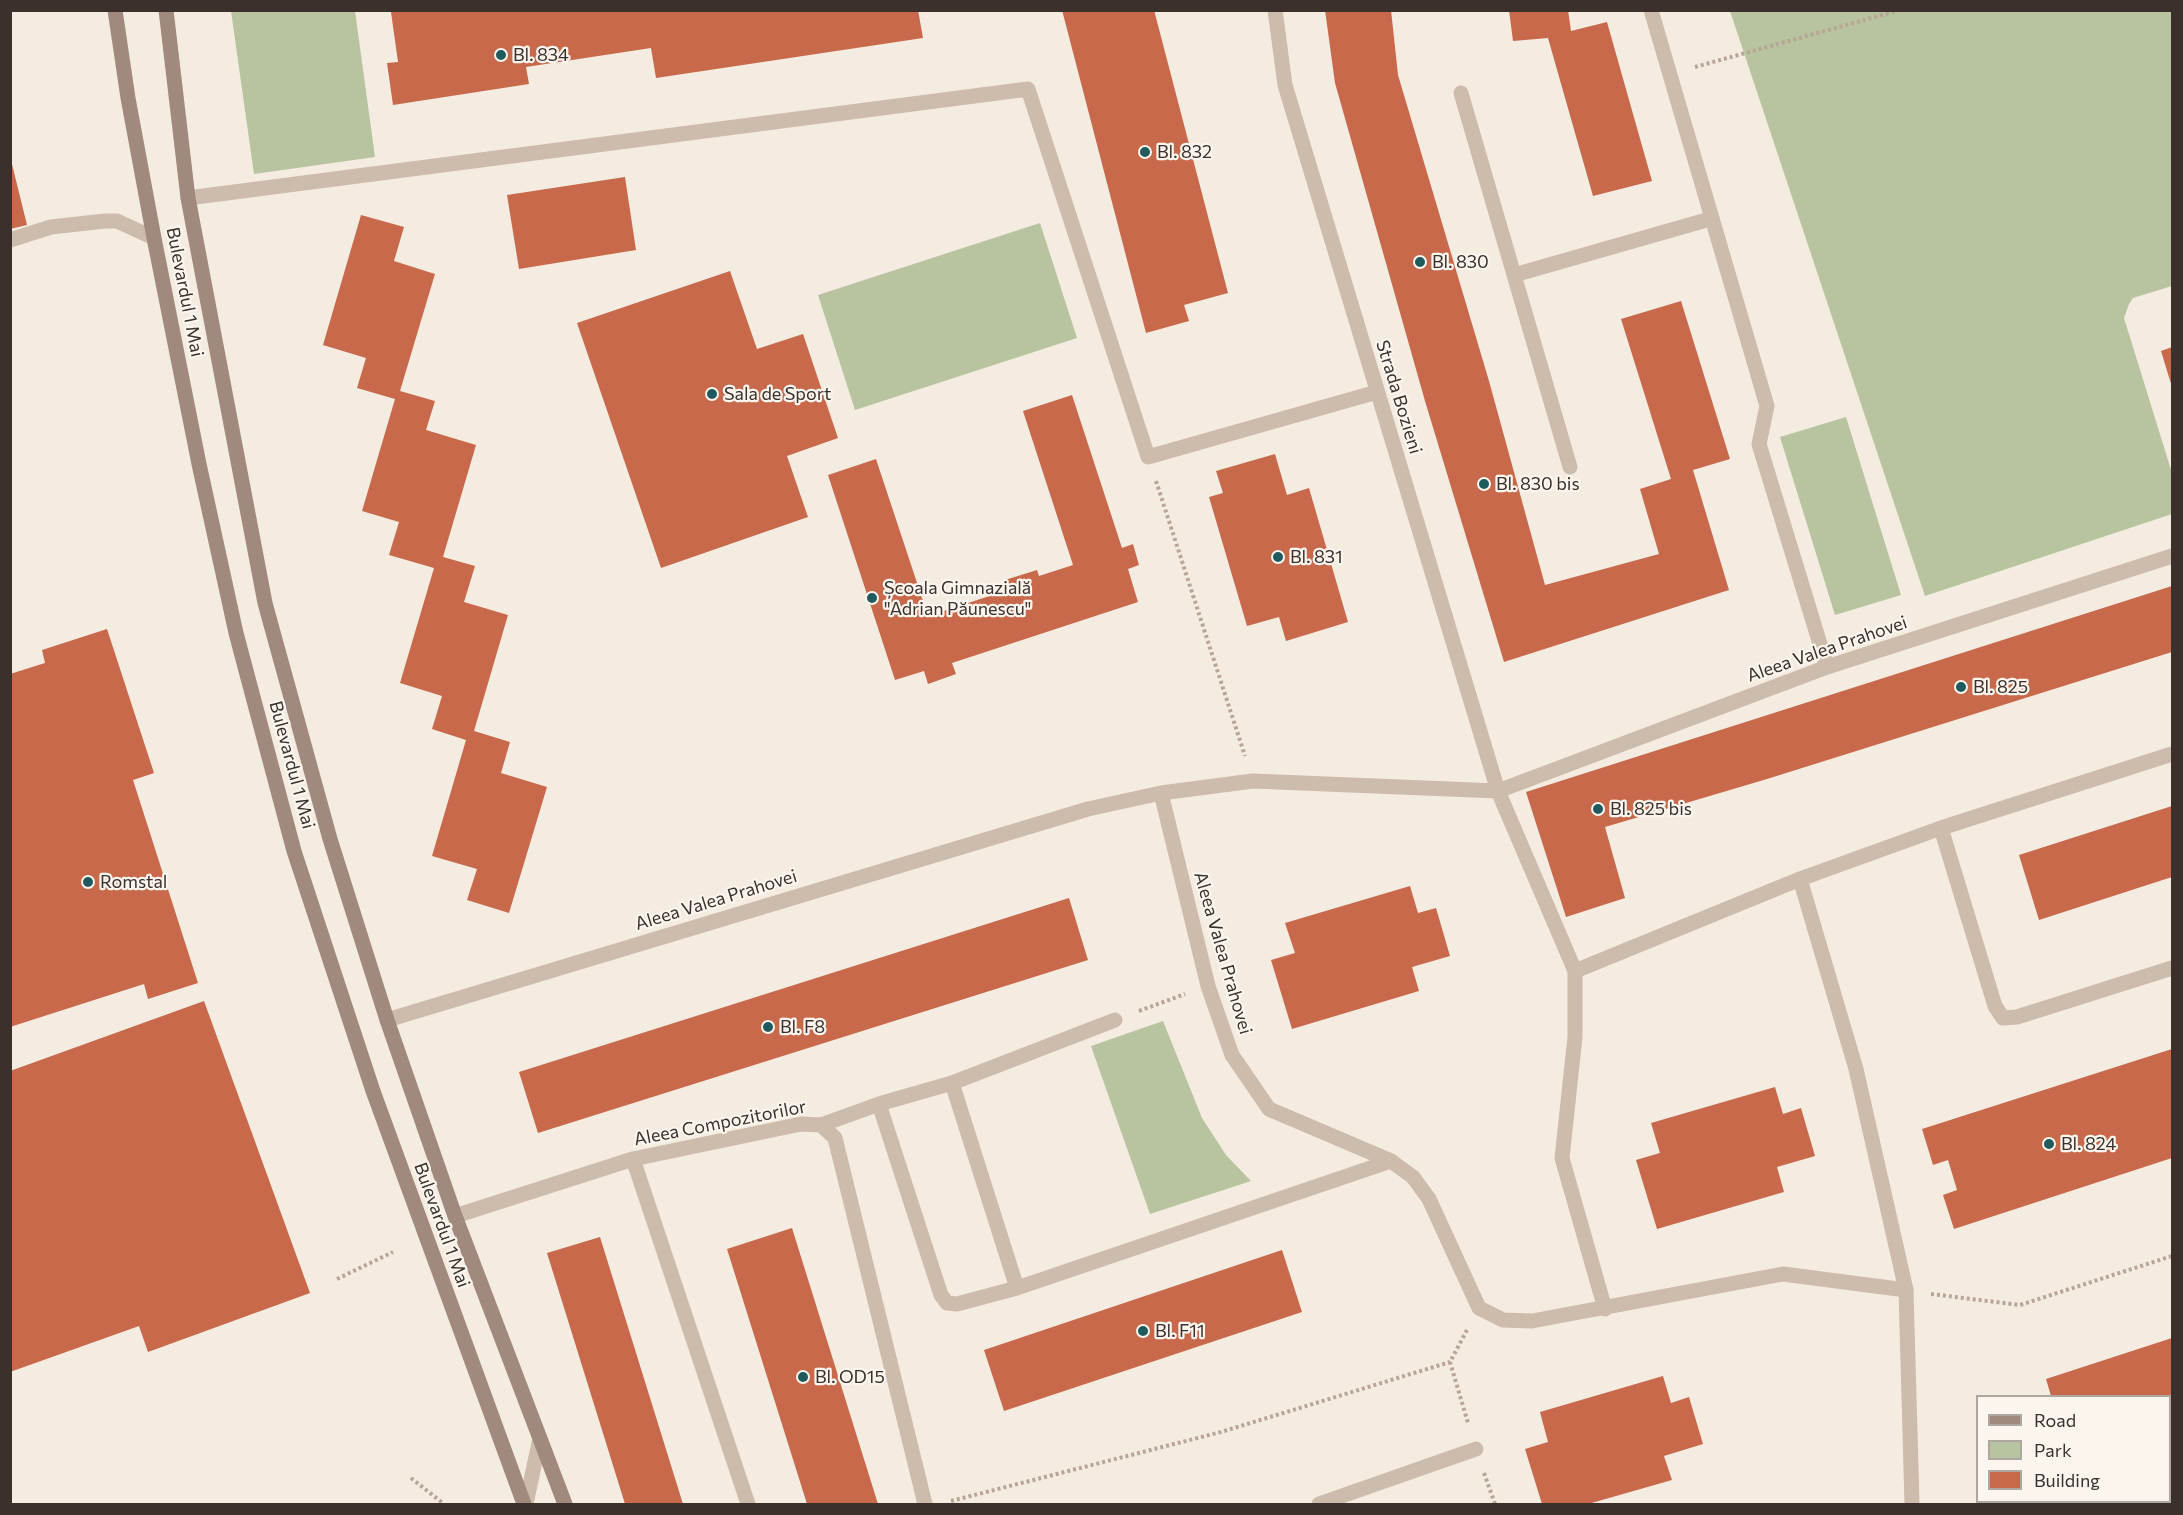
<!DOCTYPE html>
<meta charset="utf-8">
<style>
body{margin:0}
#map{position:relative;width:2183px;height:1515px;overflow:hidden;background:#f4ebe1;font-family:Commissioner,sans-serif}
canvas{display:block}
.frame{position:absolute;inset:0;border:12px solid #3b302b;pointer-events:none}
.legend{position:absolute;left:1976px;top:1395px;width:195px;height:108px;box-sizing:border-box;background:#fbf5ee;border:2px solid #aea6a0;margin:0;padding:8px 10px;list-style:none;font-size:18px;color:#3b302b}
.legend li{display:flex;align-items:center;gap:12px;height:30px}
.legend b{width:30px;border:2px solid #aea6a0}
</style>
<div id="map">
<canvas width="2183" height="1515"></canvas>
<div class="frame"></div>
<ul class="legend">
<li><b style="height:8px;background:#a18a7d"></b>Road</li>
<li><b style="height:16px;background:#b8c4a0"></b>Park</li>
<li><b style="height:16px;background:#c8694b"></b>Building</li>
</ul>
</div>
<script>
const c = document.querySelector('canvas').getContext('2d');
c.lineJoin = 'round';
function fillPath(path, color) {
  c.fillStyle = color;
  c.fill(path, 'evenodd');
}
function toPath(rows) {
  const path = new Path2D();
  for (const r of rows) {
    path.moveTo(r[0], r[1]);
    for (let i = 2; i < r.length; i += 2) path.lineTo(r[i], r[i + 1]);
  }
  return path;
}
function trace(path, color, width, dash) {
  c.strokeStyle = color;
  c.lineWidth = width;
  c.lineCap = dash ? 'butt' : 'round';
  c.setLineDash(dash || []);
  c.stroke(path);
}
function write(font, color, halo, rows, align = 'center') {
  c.font = font + ' Commissioner,sans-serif';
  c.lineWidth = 4.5;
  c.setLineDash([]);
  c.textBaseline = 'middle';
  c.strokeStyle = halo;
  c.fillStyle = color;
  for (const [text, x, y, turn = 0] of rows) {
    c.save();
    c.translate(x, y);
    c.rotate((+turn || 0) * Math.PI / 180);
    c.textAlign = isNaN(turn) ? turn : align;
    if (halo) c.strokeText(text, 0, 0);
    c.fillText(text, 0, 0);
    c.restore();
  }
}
fillPath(toPath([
 [231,11,355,11,375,157,254,174],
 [1730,11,2172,11,2172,286,2133,298,2129,304,2124,318,2172,473,2172,514,1925,596],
 [1040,223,1077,338,855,410,818,295],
 [1846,417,1901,595,1835,615,1780,437],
 [1163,1021,1202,1118,1226,1155,1251,1181,1150,1214,1091,1046]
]), '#b8c4a0');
fillPath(toPath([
 [400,10,918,10,923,38,656,78,651,48,526,67,529,84,393,105,387,63,398,62,391,12],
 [1062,10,1154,10,1228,293,1184,305,1189,321,1146,333],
 [1325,10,1391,10,1398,75,1489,381,1545,585,1659,554,1640,489,1671,479,1621,319,1681,301,1730,459,1693,470,1729,590,1504,662,1425,401,1335,83],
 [1509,10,1568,10,1571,31,1607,22,1652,181,1593,196,1548,38,1513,41],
 [10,156,27,225,10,229],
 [625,177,636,250,519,269,507,195],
 [361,215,404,227,394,261,435,274,400,391,435,401,426,430,476,445,443,557,475,566,464,602,508,615,474,731,510,742,501,773,547,787,509,913,467,900,477,869,432,856,466,740,432,729,442,696,400,683,434,568,389,555,399,522,362,511,395,399,357,388,366,358,323,345],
 [730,271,757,349,803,334,838,438,787,456,808,517,661,568,577,323],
 [2172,347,2172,387,2161,351],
 [1072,395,1122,548,1133,544,1139,565,1128,569,1138,602,952,663,956,674,928,684,924,671,895,680,828,475,876,459,928,616,1008,590,1005,580,1037,570,1039,576,1073,565,1023,411],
 [1275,454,1287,495,1309,488,1348,622,1286,641,1279,617,1247,626,1209,497,1223,493,1216,471],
 [2172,586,2172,652,1767,779,1605,827,1625,898,1566,917,1526,792],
 [107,629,154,773,133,780,198,983,148,999,144,984,10,1027,10,674,45,663,42,650],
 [2172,806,2172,877,2039,920,2019,855],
 [1410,886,1418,913,1436,908,1450,956,1412,967,1419,991,1292,1029,1271,960,1295,953,1285,923],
 [1069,898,1088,960,538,1133,519,1072],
 [204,1001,310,1293,148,1352,139,1326,10,1372,10,1071],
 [2172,1049,2172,1158,1954,1229,1943,1195,1957,1190,1948,1160,1933,1165,1922,1129],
 [1775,1087,1783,1114,1801,1108,1815,1156,1777,1167,1784,1192,1657,1229,1636,1160,1660,1153,1651,1123],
 [792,1228,878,1504,807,1504,727,1249],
 [600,1237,683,1504,625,1504,547,1253],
 [1282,1250,1302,1312,1004,1411,984,1350],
 [2172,1338,2172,1404,2170,1405,2170,1396,2051,1396,2046,1379],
 [1663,1376,1671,1403,1689,1397,1703,1444,1664,1456,1672,1480,1588,1504,1542,1504,1525,1449,1548,1442,1540,1412]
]), '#c8694b');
trace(toPath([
 [1695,67,1900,10],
 [1156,481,1245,756],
 [1139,1011,1185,994],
 [337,1279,393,1252],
 [1931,1294,2020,1305,2172,1256],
 [1467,1330,1450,1362,1468,1423],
 [1484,1473,1495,1504],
 [411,1478,444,1504],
 [951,1501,1221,1432,1450,1362]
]), '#b9a596', 4, [3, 3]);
trace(toPath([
 [1461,93,1570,467],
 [188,198,1028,89,1148,457,1377,392],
 [10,240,51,227,105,221,117,221,154,238],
 [1514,275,1710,219],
 [1800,879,1856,1069,1906,1290],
 [952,1083,1017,1288],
 [879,1104,941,1295,947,1303,957,1304,1017,1288,1391,1161],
 [821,1125,879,1104,952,1083,1115,1020],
 [633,1159,748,1504],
 [526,1504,540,1438],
 [1319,1504,1476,1449]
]), '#cdbbac', 15);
trace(toPath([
 [1275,10,1285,85,1498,791,1575,971,1575,1037,1562,1158,1605,1309],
 [1651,10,1767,406,1759,444,1827,667],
 [1161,793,1208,986,1232,1055,1269,1109,1391,1161,1413,1177,1429,1199,1479,1308,1503,1320,1532,1321,1783,1274,1906,1290,1912,1504],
 [1941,828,1995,1006,2003,1018,2017,1017,2172,968],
 [1575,971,1800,879,1941,828,2172,754],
 [387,1020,1088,809,1161,793,1253,781,1498,791,1827,667,2172,556],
 [455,1216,633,1159,801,1124,821,1125,835,1138,925,1504],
 [2170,1456,2172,1455],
 [2013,1504,2022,1502]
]), '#cdbbac', 15);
trace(toPath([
 [115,10,128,98,154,238,199,464,236,633,294,851,373,1091,524,1504],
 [166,10,188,198,265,603,330,839,387,1020,455,1216,565,1504]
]), '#a18a7d', 15);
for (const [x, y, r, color] of [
 [501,55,6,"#1f5a5e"],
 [1145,152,6,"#1f5a5e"],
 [1420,262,6,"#1f5a5e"],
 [712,394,6,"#1f5a5e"],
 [1484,484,6,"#1f5a5e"],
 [1278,557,6,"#1f5a5e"],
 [872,598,6,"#1f5a5e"],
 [1961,687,6,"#1f5a5e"],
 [1598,809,6,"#1f5a5e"],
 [88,882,6,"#1f5a5e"],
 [768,1027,6,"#1f5a5e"],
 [2049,1144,6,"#1f5a5e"],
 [1143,1331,6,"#1f5a5e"],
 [803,1377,6,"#1f5a5e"]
]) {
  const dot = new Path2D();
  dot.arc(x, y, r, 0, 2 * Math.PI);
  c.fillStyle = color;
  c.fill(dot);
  trace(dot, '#fbf5ee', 2);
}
write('18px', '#3b302b', '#fbf5ee', [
 ["Bl. 834",513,55],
 ["Bl. 832",1157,152],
 ["Bl. 830",1432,262],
 ["Sala de Sport",724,394],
 ["Bl. 830 bis",1496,484],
 ["Bl. 831",1290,557],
 ["Școala Gimnazială",884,588],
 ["\"Adrian Păunescu\"",884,609],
 ["Bl. 825",1973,687],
 ["Bl. 825 bis",1610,809],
 ["Romstal",100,882],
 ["Bl. F8",780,1027],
 ["Bl. 824",2061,1144],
 ["Bl. F11",1155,1331],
 ["Bl. OD15",815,1377]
], 'left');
write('18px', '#3b302b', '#fbf5ee', [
 ["Bulevardul 1 Mai",185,292,79],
 ["Strada Bozieni",1399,397,73],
 ["Aleea Valea Prahovei",1827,649,-19],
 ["Bulevardul 1 Mai",292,765,75],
 ["Aleea Valea Prahovei",716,900,-17],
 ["Aleea Valea Prahovei",1223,953,74],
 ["Aleea Compozitorilor",720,1123,-11],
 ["Bulevardul 1 Mai",442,1225,70]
]);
</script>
